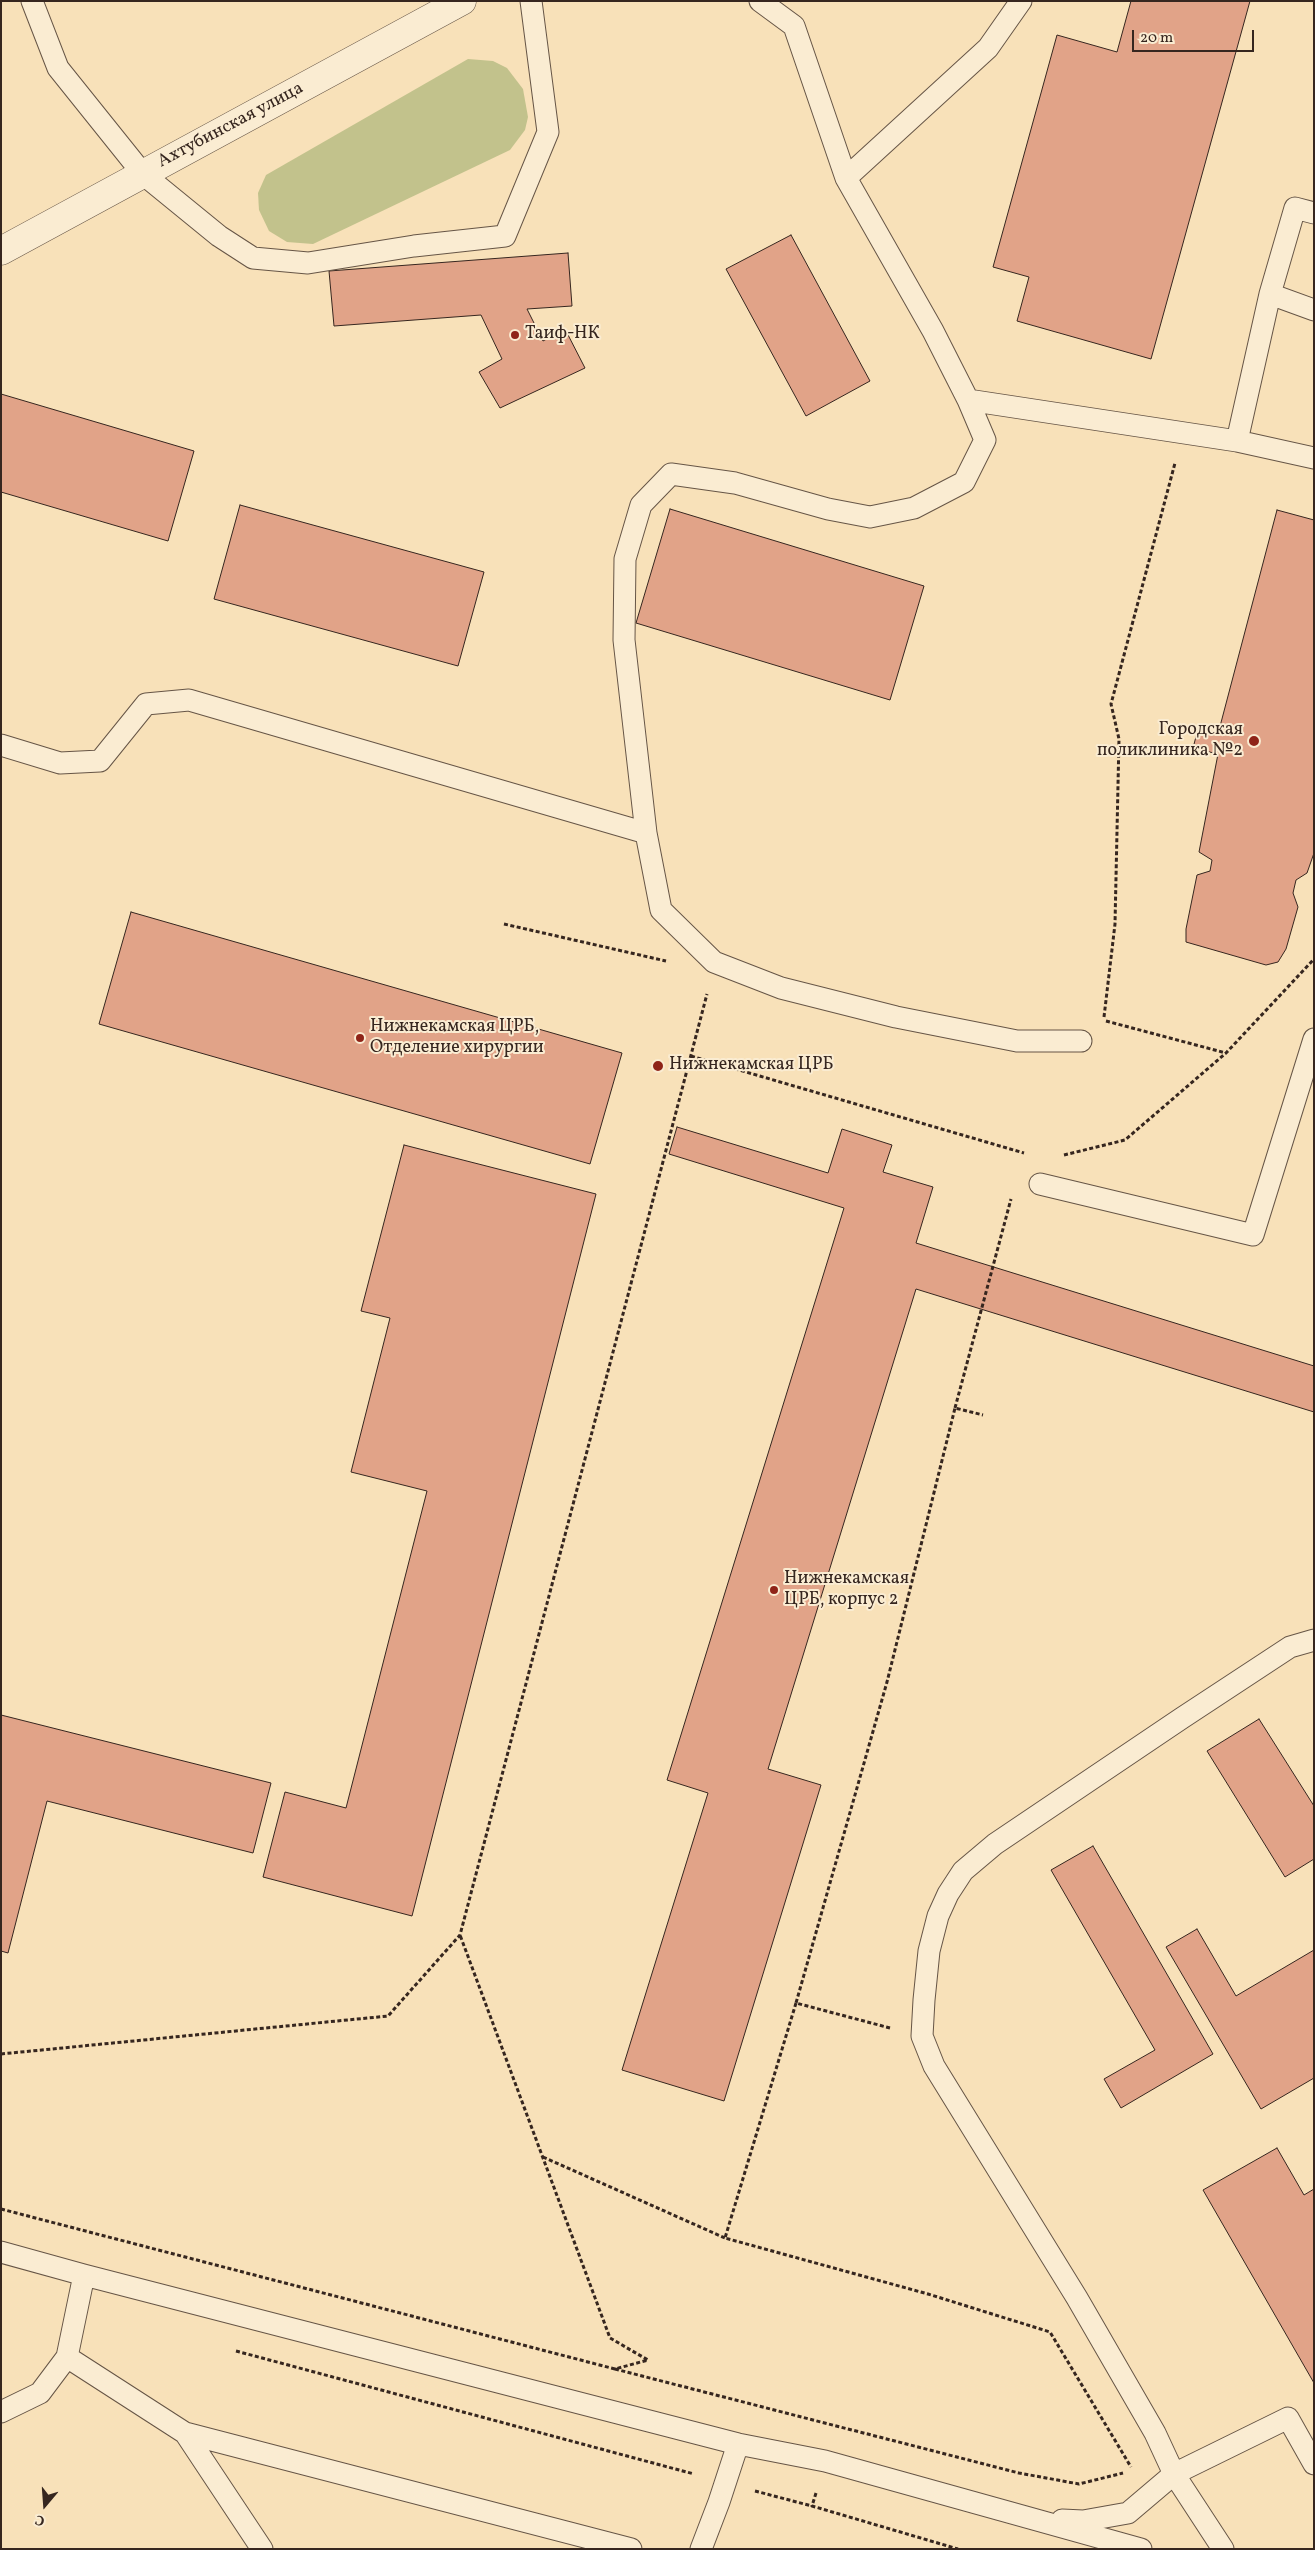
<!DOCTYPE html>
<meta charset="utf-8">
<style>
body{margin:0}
#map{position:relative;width:1315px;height:2550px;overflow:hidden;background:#f8e1b9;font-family:Vollkorn,serif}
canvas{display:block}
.frame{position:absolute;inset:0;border:2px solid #36261f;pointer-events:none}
.north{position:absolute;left:20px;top:2480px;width:50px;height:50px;-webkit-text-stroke:4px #faecd2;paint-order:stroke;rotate:198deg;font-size:14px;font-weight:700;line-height:20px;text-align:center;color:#36261f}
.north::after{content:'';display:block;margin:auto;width:18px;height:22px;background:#36261f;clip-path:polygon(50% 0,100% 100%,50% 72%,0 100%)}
.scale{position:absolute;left:1132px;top:30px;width:122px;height:22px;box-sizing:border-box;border:2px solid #36261f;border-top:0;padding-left:6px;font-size:15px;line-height:18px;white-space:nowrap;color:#36261f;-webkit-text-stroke:4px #faecd2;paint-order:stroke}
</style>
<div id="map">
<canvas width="1315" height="2550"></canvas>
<div class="frame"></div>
<div class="north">С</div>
<div class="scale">20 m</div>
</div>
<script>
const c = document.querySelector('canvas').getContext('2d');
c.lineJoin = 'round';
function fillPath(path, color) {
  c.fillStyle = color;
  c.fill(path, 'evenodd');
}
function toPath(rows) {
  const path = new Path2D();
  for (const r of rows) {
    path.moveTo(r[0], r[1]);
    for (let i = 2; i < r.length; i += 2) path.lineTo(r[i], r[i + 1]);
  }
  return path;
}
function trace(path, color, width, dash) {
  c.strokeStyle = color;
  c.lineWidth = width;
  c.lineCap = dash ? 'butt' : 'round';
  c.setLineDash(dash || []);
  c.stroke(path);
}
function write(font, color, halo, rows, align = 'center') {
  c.font = font + ' Vollkorn,serif';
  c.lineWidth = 4;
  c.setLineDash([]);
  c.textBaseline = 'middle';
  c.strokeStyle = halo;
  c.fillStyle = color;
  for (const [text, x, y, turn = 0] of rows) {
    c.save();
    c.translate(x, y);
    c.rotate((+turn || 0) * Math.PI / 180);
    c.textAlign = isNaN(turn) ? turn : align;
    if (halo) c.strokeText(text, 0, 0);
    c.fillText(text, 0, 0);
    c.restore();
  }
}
fillPath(toPath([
 [468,59,493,61,507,68,523,89,528,117,525,130,510,150,313,244,287,242,269,231,259,210,258,193,266,175]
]), '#c2c28c');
const building = toPath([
 [1131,1,1250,1,1151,359,1017,321,1029,277,993,267,1057,35,1117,52,1131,1],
 [791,235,870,381,806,416,726,269,791,235],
 [568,253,572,306,527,309,543,341,565,329,585,368,500,408,479,372,502,359,481,315,334,326,329,271,568,253],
 [1,394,194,451,168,541,1,492,1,394],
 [240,505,484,572,458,666,214,599,240,505],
 [670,509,924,586,890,700,636,623,670,509],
 [1277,510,1314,520,1314,853,1307,873,1296,880,1293,893,1298,907,1286,949,1278,962,1266,965,1186,942,1186,929,1197,875,1210,871,1212,860,1199,852,1218,754,1193,748,1198,729,1218,734,1277,510],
 [131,912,622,1053,590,1164,99,1024,131,912],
 [677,1127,828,1173,842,1129,892,1145,883,1172,933,1187,916,1243,1314,1366,1314,1412,916,1289,768,1769,821,1785,724,2101,622,2070,708,1793,667,1780,844,1208,669,1154,677,1127],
 [404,1145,596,1194,412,1916,263,1877,285,1792,346,1808,427,1491,351,1472,390,1318,361,1311,404,1145],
 [1,1715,271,1783,253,1853,47,1801,8,1953,1,1951,1,1715],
 [1259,1719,1314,1806,1314,1859,1285,1877,1207,1751,1259,1719],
 [1093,1846,1213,2054,1121,2108,1104,2079,1155,2050,1051,1870,1093,1846],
 [1197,1929,1236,1996,1314,1950,1314,2078,1261,2109,1166,1947,1197,1929],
 [1277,2148,1304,2195,1314,2189,1314,2383,1203,2190,1277,2148]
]);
fillPath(building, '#e1a388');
trace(building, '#36261f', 1);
const service = toPath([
 [32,1,58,68,143,174,219,236,253,258,308,263,414,246,505,236,548,132,531,1],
 [760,1,794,26,846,178,933,331,968,400,985,440,964,482,914,508,870,517,828,509,735,483,671,474,641,505,625,559,624,640,646,833,661,910,714,962,781,988,896,1017,1017,1041,1081,1041],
 [846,178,988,48,1021,1],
 [1270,294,1314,310],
 [968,400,1237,441,1314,458],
 [1237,441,1270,294,1295,208,1314,213],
 [1,745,60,763,100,761,146,704,189,700,646,833],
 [1040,1184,1253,1235,1314,1039],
 [1,2252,84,2275,738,2444,825,2461,1141,2549],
 [67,2357,185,2433,631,2549],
 [1,2412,40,2393,67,2357,84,2275],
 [185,2433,262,2549],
 [1062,2520,1083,2521,1128,2513,1174,2474,1288,2418,1314,2464],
 [701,2549,719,2502,738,2444],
 [1223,2549,1174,2474,1155,2433,1077,2298,934,2066,922,2036,924,2000,929,1951,938,1916,948,1894,963,1871,995,1844,1182,1718,1290,1647,1314,1640]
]);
const minor = toPath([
 [1,251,462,1]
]);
trace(service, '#665546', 23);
trace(minor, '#665546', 29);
trace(toPath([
 [504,924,666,961],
 [1104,1017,1115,924,1119,739,1111,704,1175,463],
 [1106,1021,1226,1053],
 [691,1056,1024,1153],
 [1064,1155,1125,1140,1226,1053,1314,959],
 [955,1408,1011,1199],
 [796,2003,725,2238,928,2294,1050,2332,1131,2467],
 [890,2028,796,2003,887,1682,955,1408,983,1415],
 [1,2054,388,2016,460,1935,707,994],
 [543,2157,725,2238],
 [1,2209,615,2369,648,2360,610,2338,460,1935],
 [236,2351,694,2474],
 [615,2369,1019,2473,1079,2484,1123,2473],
 [755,2491,812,2506],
 [816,2493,812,2506,958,2549]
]), '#36261f', 3, [4, 2.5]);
trace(service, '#faecd2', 21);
trace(minor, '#faecd2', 28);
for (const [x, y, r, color] of [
 [515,335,5,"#8f2418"],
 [1254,741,6,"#8f2418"],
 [360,1038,5,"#8f2418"],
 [658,1066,6,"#8f2418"],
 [774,1590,5,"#8f2418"]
]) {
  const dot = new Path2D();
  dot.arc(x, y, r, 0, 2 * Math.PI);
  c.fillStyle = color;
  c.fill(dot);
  trace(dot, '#faecd2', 2);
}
write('18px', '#36261f', '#faecd2', [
 ["Ахтубинская улица",231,126,-28]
]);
write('18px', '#36261f', '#faecd2', [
 ["Таиф-НК",525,335],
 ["Городская",1243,731,"right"],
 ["поликлиника №2",1243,752,"right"],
 ["Нижнекамская ЦРБ,",370,1028],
 ["Отделение хирургии",370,1049],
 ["Нижнекамская ЦРБ",669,1066],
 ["Нижнекамская",784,1580],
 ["ЦРБ, корпус 2",784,1601]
], 'left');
</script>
